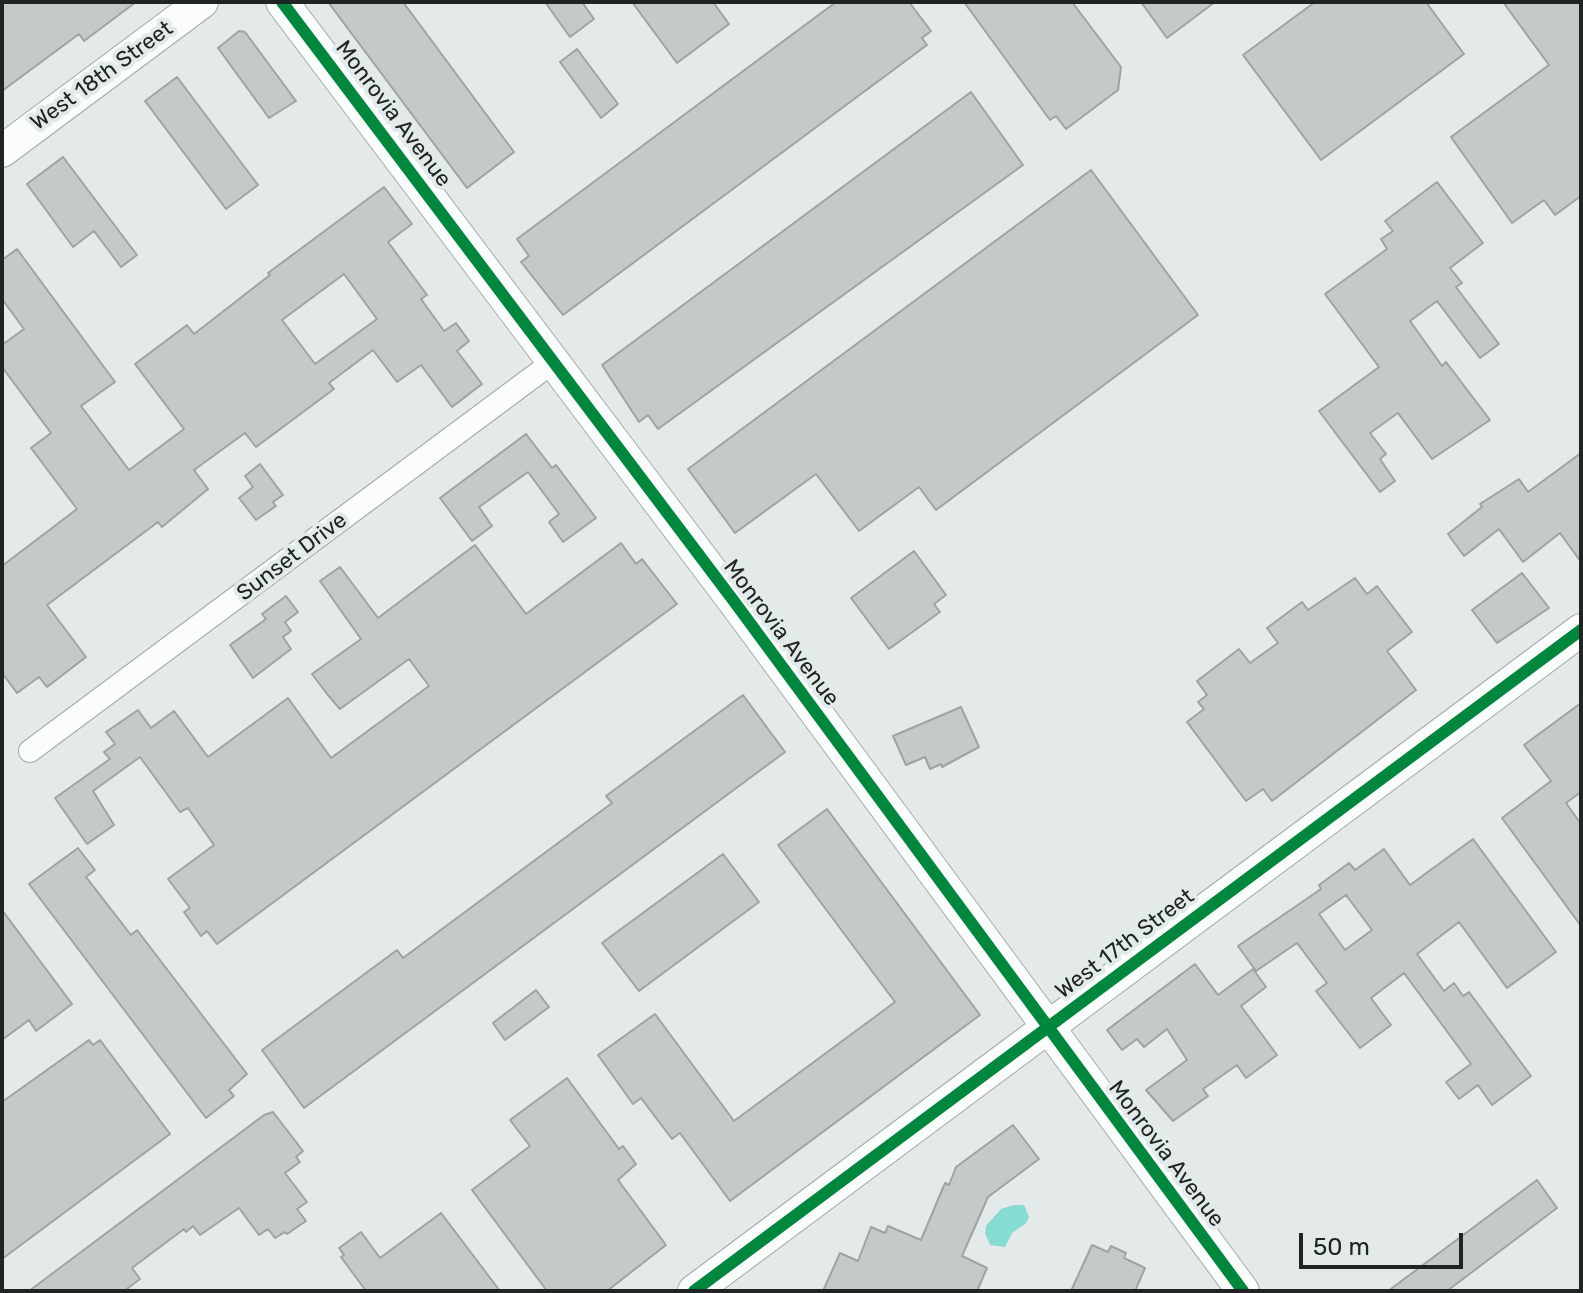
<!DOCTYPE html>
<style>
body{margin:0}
#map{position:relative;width:1583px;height:1293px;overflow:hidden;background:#e4e9e9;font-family:Rubik,sans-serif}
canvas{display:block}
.frame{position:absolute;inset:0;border:4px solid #212424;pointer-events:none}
.scale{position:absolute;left:1299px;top:1233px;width:164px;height:36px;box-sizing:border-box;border:4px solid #212424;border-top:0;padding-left:10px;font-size:24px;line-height:28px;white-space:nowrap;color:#212424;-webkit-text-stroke:6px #e2ebea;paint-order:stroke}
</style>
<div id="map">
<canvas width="1583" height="1293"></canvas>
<div class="frame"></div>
<div class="scale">50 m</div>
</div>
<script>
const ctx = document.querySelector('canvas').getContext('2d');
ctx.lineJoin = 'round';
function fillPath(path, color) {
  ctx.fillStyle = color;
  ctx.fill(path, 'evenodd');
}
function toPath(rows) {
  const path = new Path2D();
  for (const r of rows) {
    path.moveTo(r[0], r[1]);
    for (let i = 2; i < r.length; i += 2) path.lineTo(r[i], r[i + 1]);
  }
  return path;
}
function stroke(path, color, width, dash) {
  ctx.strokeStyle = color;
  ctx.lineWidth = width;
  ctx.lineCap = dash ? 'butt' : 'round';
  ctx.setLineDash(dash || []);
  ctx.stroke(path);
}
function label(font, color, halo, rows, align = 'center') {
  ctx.font = font + ' Rubik,sans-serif';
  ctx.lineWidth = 8;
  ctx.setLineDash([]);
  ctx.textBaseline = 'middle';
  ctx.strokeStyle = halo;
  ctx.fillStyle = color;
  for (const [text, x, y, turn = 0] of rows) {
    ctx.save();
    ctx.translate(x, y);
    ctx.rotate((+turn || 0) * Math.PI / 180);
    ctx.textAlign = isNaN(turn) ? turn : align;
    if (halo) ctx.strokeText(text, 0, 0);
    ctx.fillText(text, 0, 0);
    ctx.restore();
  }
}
fillPath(toPath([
 [1014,1205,1024,1205,1029,1217,1026,1223,1012,1233,1005,1247,990,1245,985,1233,986,1226,1001,1209]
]), '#86dbd3');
const building = toPath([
 [2,2,136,2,84,41,79,34,2,91,2,2],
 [328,2,403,2,514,152,467,188,328,2],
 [545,2,582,2,594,19,570,37,545,2],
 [632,2,713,2,729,24,677,63,632,2],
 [836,2,909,2,931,31,922,38,927,45,563,315,521,262,529,256,517,239,836,2],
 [964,2,1072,2,1121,67,1118,90,1066,129,1056,116,1050,120,964,2],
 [1141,2,1215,2,1167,38,1141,2],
 [1315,2,1426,2,1464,54,1321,160,1243,55,1315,2],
 [1503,2,1581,2,1581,196,1555,215,1544,200,1512,223,1451,137,1549,65,1503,2],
 [239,31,245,32,296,101,269,118,218,48,239,31],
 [577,49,618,104,601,118,560,62,577,49],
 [177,77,258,185,226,209,145,101,177,77],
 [971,92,1023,165,658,429,648,415,639,422,602,365,971,92],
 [63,157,137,255,121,267,94,231,73,247,27,184,63,157],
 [1091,170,1198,315,936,510,919,487,859,531,816,474,735,533,688,469,1091,170],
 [1437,182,1483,243,1450,268,1462,283,1456,287,1499,344,1480,358,1437,301,1410,321,1442,366,1446,362,1490,420,1432,459,1398,413,1370,433,1386,454,1380,459,1395,481,1380,492,1319,411,1379,367,1325,294,1387,249,1381,239,1393,231,1385,221,1437,182],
 [384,187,412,224,388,242,427,295,421,299,444,331,456,323,469,341,457,351,482,384,452,407,421,365,397,382,373,350,329,383,334,389,256,447,245,433,194,470,208,489,162,527,158,522,47,605,86,657,47,687,39,677,17,693,2,673,2,566,77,509,31,448,51,433,2,367,2,345,24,329,2,299,2,260,17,249,115,382,81,406,129,470,184,429,135,364,187,325,194,334,270,275,268,273,384,187],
 [344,274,377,319,315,364,282,320,344,274],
 [526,434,552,468,556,465,596,518,563,542,549,522,559,514,528,472,479,507,492,526,472,541,440,498,526,434],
 [1581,453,1581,562,1560,533,1523,562,1499,529,1464,556,1448,534,1482,507,1480,504,1519,479,1528,492,1581,453],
 [260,464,283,495,273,502,276,506,256,520,239,498,253,487,245,476,260,464],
 [621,543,636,564,642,559,677,604,217,944,207,931,201,936,184,912,190,908,168,879,214,845,188,808,180,812,140,757,93,791,114,825,87,844,55,798,110,759,104,752,115,744,106,732,138,710,151,728,174,711,208,757,288,698,331,758,429,686,409,659,340,709,327,694,312,674,361,639,320,581,340,567,378,618,475,545,526,614,621,543],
 [914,551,946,595,934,604,940,612,889,649,851,598,914,551],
 [1522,573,1549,608,1497,643,1472,610,1522,573],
 [1355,578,1367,594,1377,586,1412,632,1387,651,1416,690,1272,801,1263,789,1246,801,1187,722,1204,709,1198,702,1207,695,1197,681,1239,649,1250,663,1278,643,1267,628,1302,602,1308,610,1355,578],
 [286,596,298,612,285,622,291,631,283,637,291,649,253,678,230,645,266,619,262,614,286,596],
 [743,695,785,752,304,1108,262,1050,397,950,403,958,612,803,606,796,743,695],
 [1581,703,1581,792,1566,803,1581,824,1581,926,1502,818,1551,781,1524,745,1581,703],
 [961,707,979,747,942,767,941,764,930,769,925,757,906,765,893,736,961,707],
 [827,809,980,1015,730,1201,680,1133,672,1139,641,1098,633,1104,598,1055,655,1014,734,1121,895,1002,778,845,827,809],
 [1473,839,1556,952,1507,988,1459,922,1417,954,1444,991,1454,983,1463,996,1469,992,1531,1076,1492,1105,1478,1085,1459,1099,1446,1082,1471,1064,1404,973,1371,998,1391,1025,1360,1048,1316,991,1327,983,1297,943,1256,971,1238,946,1321,889,1319,885,1349,863,1355,870,1384,849,1410,885,1473,839],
 [1346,895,1372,930,1345,950,1319,914,1346,895],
 [78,848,95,870,86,877,131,935,137,930,247,1074,229,1090,234,1096,206,1118,29,884,78,848],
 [723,854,759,902,639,991,602,943,723,854],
 [2,910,72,1004,36,1031,29,1020,2,1040,2,910],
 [1195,964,1218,995,1253,969,1266,987,1241,1006,1277,1055,1246,1078,1237,1065,1203,1089,1208,1096,1173,1121,1146,1090,1187,1060,1167,1029,1144,1047,1137,1039,1122,1050,1107,1030,1195,964],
 [536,990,549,1007,505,1040,493,1023,536,990],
 [89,1040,93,1045,100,1040,170,1134,2,1259,2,1102,89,1040],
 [567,1078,619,1149,623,1146,636,1164,618,1180,666,1245,607,1291,547,1291,472,1190,530,1146,510,1120,567,1078],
 [273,1112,303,1151,296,1157,300,1162,285,1173,307,1202,297,1209,306,1221,287,1234,285,1232,275,1238,268,1229,259,1235,239,1208,200,1235,193,1226,186,1232,184,1229,132,1268,140,1279,124,1291,29,1291,264,1115,273,1112],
 [1013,1125,1039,1159,988,1197,962,1256,987,1268,977,1291,823,1291,840,1253,858,1261,871,1227,885,1233,888,1226,921,1240,945,1183,949,1185,956,1167,1013,1125],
 [1537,1180,1557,1208,1447,1291,1388,1291,1537,1180],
 [441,1213,500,1291,366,1291,341,1257,344,1255,339,1248,361,1232,380,1258,441,1213],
 [1092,1245,1108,1252,1111,1246,1126,1253,1124,1258,1145,1268,1135,1291,1071,1291,1092,1245]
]);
fillPath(building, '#c5c9c9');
stroke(building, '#9fa3a3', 2);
const street = toPath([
 [30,751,553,362]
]);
const secondary = toPath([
 [282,2,733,600,1243,1291],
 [2,151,202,2],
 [694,1291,1581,630]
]);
stroke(street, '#a6aaaa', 24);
stroke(secondary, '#a6aaaa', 34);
stroke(street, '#fbfcfc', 22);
stroke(secondary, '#fbfcfc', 32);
stroke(toPath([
 [282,2,733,600,1243,1291],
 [694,1291,1581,630]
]), '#00873e', 12);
label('22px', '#212424', '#e2ebea', [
 ["West 18th Street",102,76,-36],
 ["Monrovia Avenue",393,114,53],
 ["Sunset Drive",292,557,-37],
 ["Monrovia Avenue",781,633,53],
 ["West 17th Street",1125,944,-37],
 ["Monrovia Avenue",1166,1154,53]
]);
</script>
